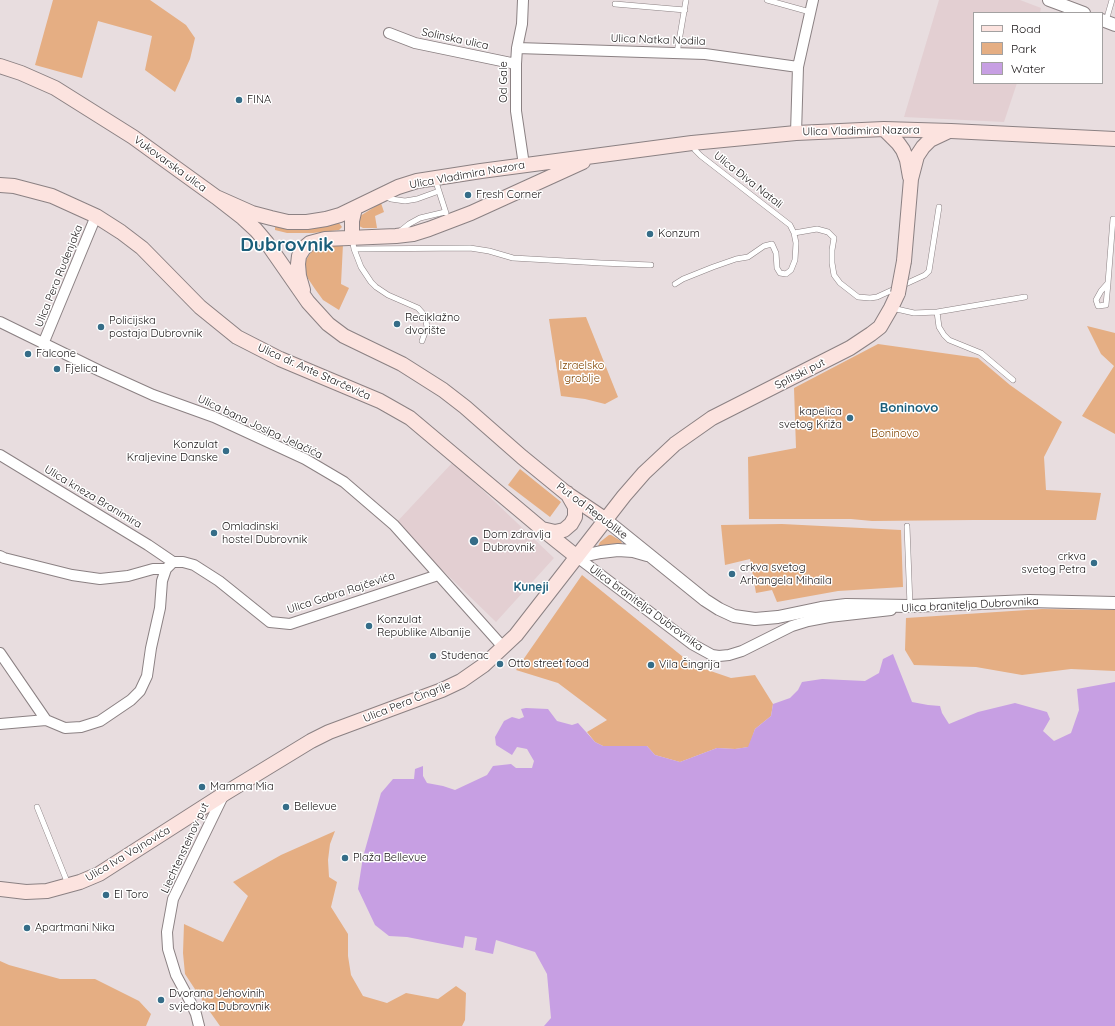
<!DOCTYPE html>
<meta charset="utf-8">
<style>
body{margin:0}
#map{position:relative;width:1115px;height:1026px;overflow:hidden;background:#e8dddf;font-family:Quicksand,sans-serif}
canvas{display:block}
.legend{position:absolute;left:973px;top:12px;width:130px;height:72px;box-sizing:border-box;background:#fff;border:1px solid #a3a1a1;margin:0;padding:5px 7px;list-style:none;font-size:12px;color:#181415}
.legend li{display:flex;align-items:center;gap:8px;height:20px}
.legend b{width:20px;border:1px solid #a3a1a1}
</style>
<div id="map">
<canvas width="1115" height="1026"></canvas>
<ul class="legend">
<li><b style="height:5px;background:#fce3df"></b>Road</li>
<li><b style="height:11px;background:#e5ae83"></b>Park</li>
<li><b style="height:11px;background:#c79fe3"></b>Water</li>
</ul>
</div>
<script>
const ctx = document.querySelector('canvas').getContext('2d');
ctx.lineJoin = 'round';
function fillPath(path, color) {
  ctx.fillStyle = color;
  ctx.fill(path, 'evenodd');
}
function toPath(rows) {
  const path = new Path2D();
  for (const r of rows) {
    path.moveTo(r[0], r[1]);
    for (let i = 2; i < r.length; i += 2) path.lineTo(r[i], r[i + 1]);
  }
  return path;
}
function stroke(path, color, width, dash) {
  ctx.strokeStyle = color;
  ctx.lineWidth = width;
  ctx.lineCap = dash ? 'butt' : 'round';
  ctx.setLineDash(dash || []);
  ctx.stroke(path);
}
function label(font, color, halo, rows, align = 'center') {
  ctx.font = font + ' Quicksand,sans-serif';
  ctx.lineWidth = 3;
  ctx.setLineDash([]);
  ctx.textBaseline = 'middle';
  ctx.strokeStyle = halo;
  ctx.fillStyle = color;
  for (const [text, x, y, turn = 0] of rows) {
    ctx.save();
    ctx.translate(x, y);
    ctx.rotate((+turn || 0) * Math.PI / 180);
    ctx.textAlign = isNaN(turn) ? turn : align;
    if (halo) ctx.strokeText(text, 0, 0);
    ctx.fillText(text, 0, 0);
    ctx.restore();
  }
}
fillPath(toPath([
 [939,0,1020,0,1041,8,1040,13,974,13,974,83,1017,83,1004,122,904,117],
 [453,462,554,558,496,622,395,524]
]), '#e3cfd2');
fillPath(toPath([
 [53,0,150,0,186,25,195,38,190,59,175,92,145,70,152,36,98,21,82,78,35,65],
 [381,203,384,212,375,216,377,228,363,228,359,226,358,218,360,216],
 [339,223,342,227,339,230,313,233,287,233,275,230,275,226,317,227],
 [343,244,341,284,349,288,339,310,323,300,315,289,307,277,305,269,306,260,313,249,328,245],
 [586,317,618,397,605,404,585,399,561,396,549,319],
 [1087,326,1115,333,1115,434,1082,416,1114,366,1101,354],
 [878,344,978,358,1010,385,1062,422,1044,457,1046,490,1101,493,1096,520,973,520,872,521,851,519,749,519,748,457,796,448,794,388],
 [520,469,561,502,550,517,508,485],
 [782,524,901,530,903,587,838,591,777,602,772,590,756,593,750,559,725,565,721,525],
 [609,535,611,535,621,541,623,546,597,548,600,542],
 [582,575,693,665,731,678,755,675,773,704,771,716,755,729,749,747,735,749,717,748,680,762,655,755,647,746,603,746,595,742,587,732,607,720,558,683,516,670],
 [1042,609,1115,610,1115,671,1071,669,1022,675,976,667,914,665,905,650,906,618],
 [335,831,330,844,328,860,329,877,337,882,331,907,348,934,348,956,351,975,363,996,387,1003,406,993,438,999,456,986,466,993,465,1020,462,1026,220,1026,208,1009,185,974,183,953,184,924,223,942,248,896,233,882,281,855],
 [0,961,9,965,60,979,95,979,139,1001,151,1014,146,1026,0,1026]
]), '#e5ae83');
fillPath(toPath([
 [893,654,912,702,928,705,940,706,942,713,949,724,978,712,1015,703,1047,712,1050,719,1043,731,1054,741,1071,733,1079,710,1077,689,1115,682,1115,1026,544,1026,551,1018,547,974,535,952,496,940,493,954,475,950,477,938,465,936,463,948,407,937,389,936,375,925,358,889,363,857,381,793,393,779,414,779,415,769,423,766,423,776,427,783,443,786,455,790,487,775,493,766,511,764,516,768,532,768,534,761,527,749,517,747,512,755,496,745,495,737,504,721,512,717,519,719,524,717,521,709,526,708,548,709,557,721,572,725,578,723,595,742,603,746,647,746,655,755,680,762,717,748,735,749,748,747,755,729,771,716,773,704,790,698,798,690,802,682,822,679,865,681,879,673,883,659]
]), '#c79fe3');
const service = toPath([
 [767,0,810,12],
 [615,4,685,10],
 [1106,21,1112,0],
 [677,53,686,0],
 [435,179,446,213],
 [384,196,391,199,405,201,417,199,439,191],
 [399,232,409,224,420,218,445,212],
 [794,233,817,229,828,232,834,238,832,250,832,263,834,275,840,283,858,297,870,298,877,297,925,275,929,271,939,207],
 [352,238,354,249,361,267,371,282,376,287,388,295,418,308,425,316,427,327,422,341],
 [354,249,470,248,489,251,513,258,601,263,651,265],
 [1108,283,1101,291,1096,300,1098,306,1106,305,1108,283,1113,219,1115,219],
 [675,284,683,279,713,267,736,259,748,257,764,246,772,244,776,253,777,268,780,273,786,274,791,270,795,260,796,243,794,233,790,225,701,156,695,150,692,144],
 [892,308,914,313,937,312,1025,297],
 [937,312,939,327,944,335,949,340,981,353,1013,380],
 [907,526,910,606],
 [37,807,68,884]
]);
const minor = toPath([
 [523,0,522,24,517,48,516,64,516,111,524,165],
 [389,33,415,43,516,64],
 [517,48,705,54,798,67],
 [796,133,798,67,813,0],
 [0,322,100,371,153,395,214,417,305,459,344,482,394,525,503,647],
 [43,344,96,216],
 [0,455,148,545,173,562],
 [0,556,4,558,72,575,100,579,128,576,153,569,166,569],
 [577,557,692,644,712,655,719,656,729,655,742,651,792,626,808,621,829,617,891,610],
 [0,653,46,720],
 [0,724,46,720,65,728,81,727,100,721,131,700,140,691,147,676,151,648,160,608,162,581,166,569,173,562,183,562,194,565,219,581,270,622,290,624,438,575],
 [199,1026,196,1014,190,1001,176,975,168,949,167,932,173,899,224,794]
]);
const tertiary = toPath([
 [1049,0,1084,13],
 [1102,20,1115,25],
 [606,520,705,600,719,609,734,616,755,619,778,617,821,608,846,605,910,606,1029,601,1115,603],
 [577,557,601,552,618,550,633,551,647,555]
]);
const secondary = toPath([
 [0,66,21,73,55,88,133,137,216,197,243,218,256,230,267,243,308,302,328,324,344,336,402,364,443,390,465,407,522,457,566,493,606,520],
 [884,129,898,143,903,150,907,160,910,177],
 [0,185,14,186,52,196,96,216,121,232,142,248,200,307,237,337,280,359,380,401,410,418,542,529,577,557],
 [216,197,252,213,271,218,288,222,307,222,326,219,340,215,398,187,417,181,481,171,692,143,796,133,884,129,951,131,1115,139],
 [352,237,352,221,355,208],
 [904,261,911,179,917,156,923,147,930,140,947,132],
 [303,290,299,276,298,264,299,256,304,248,310,243,325,239,396,236,413,234,429,229,471,213,583,162],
 [542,529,555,532,564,530,571,524,575,517,575,507,567,493],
 [0,889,26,892,47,891,80,882,99,874,224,794,311,741,329,732,442,690,461,681,484,665,516,635,624,496,644,473,675,444,712,418,850,348,871,334,880,327,891,308,898,293]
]);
stroke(service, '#8b8183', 6);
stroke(minor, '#8b8183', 12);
stroke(tertiary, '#8b8183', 14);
stroke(secondary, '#8b8183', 16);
stroke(service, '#fff', 5);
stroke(minor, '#fff', 10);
stroke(tertiary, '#fff', 12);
stroke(secondary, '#fce3df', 14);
const secondaryBridge = toPath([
 [898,293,904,261]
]);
stroke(secondaryBridge, '#8b8183', 16, []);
stroke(secondaryBridge, '#fce3df', 14);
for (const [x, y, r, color] of [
 [239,100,4,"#356d88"],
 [468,195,4,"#356d88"],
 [650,234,4,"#356d88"],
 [397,324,4,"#356d88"],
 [101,327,4,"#356d88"],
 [28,354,4,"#356d88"],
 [57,369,4,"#356d88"],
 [850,418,4,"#356d88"],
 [226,451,4,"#356d88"],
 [214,533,4,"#356d88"],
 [474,541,5,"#356d88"],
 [1094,563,4,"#356d88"],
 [732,574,4,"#356d88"],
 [369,626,4,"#356d88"],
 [433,656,4,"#356d88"],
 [500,664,4,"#356d88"],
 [651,665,4,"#356d88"],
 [202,787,4,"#356d88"],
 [286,807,4,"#356d88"],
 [345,858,4,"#356d88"],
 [106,895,4,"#356d88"],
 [27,928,4,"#356d88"],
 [161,1000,4,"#356d88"]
]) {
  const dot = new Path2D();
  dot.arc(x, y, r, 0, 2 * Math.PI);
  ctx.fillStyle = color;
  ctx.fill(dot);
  stroke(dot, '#fff', 1.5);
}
label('11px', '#181415', '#fff', [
 ["Solinska ulica",455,39,12],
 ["Ulica Natka Nodila",658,40,2],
 ["Od Gale",504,82,-90],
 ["Ulica Vladimira Nazora",861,131,-1],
 ["Vukovarska ulica",170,164,36],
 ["Ulica Vladimira Nazora",467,175,-10],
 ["Ulica Điva Natali",748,180,38],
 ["Ulica Pera Rudenjaka",59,276,-68],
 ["Ulica dr. Ante Starčevića",314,372,24],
 ["Splitski put",800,374,-27],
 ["Ulica bana Josipa Jelačića",260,427,25],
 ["Ulica kneza Branimira",93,497,31],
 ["Put od Republike",592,511,37],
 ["Ulica Gabra Rajčevića",341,593,-18],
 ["Ulica branitelja Dubrovnika",970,605,-3],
 ["Ulica branitelja Dubrovnika",646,608,36],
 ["Ulica Pera Čingrije",407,702,-22],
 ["Liechtensteinov put",185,848,-65],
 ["Ulica Iva Vojnovića",128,854,-31]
]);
label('11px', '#181415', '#fff', [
 ["FINA",247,100],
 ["Fresh Corner",476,195],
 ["Konzum",658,234],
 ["Reciklažno",405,318],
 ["dvorište",405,331],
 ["Policijska",109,321],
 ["postaja Dubrovnik",109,334],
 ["Falcone",36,354],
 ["Fjelica",65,369],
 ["kapelica",842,412,"right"],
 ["svetog Križa",842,425,"right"],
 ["Konzulat",218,445,"right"],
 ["Kraljevine Danske",218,458,"right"],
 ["Omladinski",222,527],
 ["hostel Dubrovnik",222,540],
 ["Dom zdravlja",483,535],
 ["Dubrovnik",483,548],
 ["crkva",1086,557,"right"],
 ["svetog Petra",1086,570,"right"],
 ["crkva svetog",740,568],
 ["Arhangela Mihaila",740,581],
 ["Konzulat",377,620],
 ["Republike Albanije",377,633],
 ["Studenac",441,656],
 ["Otto street food",508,664],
 ["Vila Čingrija",659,665],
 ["Mamma Mia",210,787],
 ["Bellevue",294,807],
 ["Plaža Bellevue",353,858],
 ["El Toro",114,895],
 ["Apartmani Nika",35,928],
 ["Dvorana Jehovinih",169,994],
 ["svjedoka Dubrovnik",169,1007]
], 'left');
label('11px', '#814400', '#fff', [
 ["Izraelsko",582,366],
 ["groblje",582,379],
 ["Boninovo",895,434]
]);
label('bold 12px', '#1b5f7b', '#fff', [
 ["Kuneji",531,587]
]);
label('bold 13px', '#1b5f7b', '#fff', [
 ["Boninovo",909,408]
]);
label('bold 19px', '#1b5f7b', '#fff', [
 ["Dubrovnik",287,245]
]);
</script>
